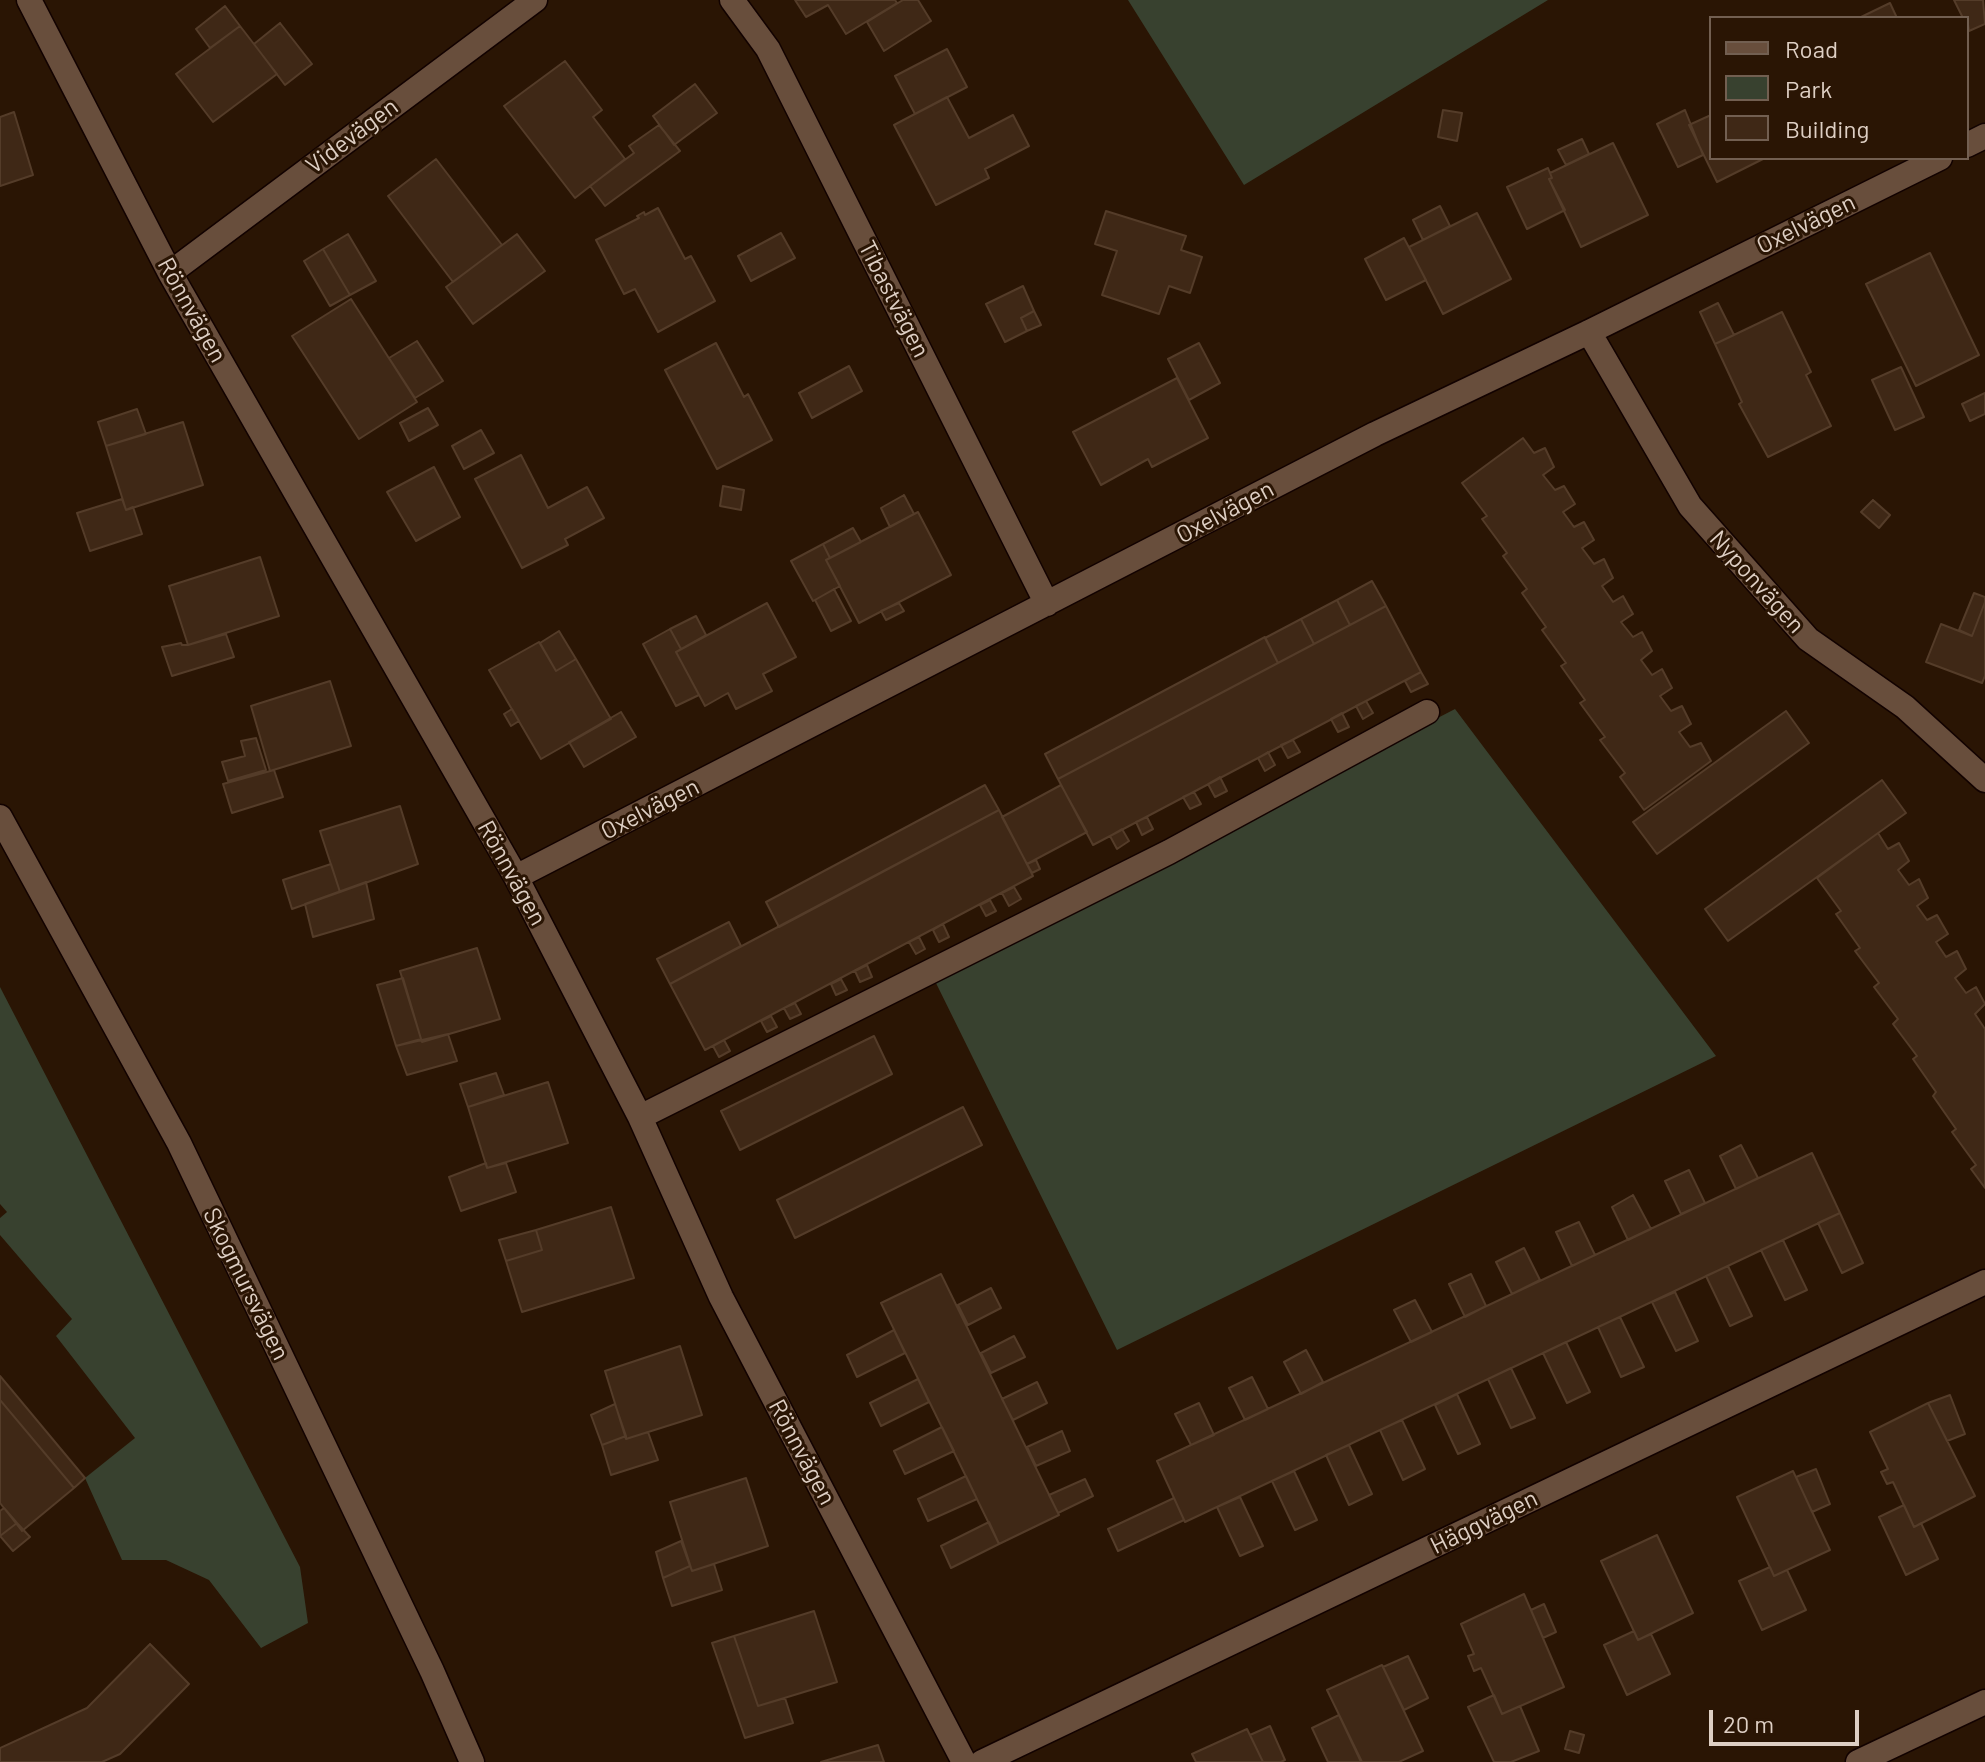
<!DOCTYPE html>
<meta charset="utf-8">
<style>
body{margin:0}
#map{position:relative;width:1985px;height:1762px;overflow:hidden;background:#2a1504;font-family:Barlow,sans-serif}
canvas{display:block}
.legend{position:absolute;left:1709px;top:16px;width:260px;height:144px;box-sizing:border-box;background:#2a1504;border:2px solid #725f51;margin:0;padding:10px 14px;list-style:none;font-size:24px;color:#decfc4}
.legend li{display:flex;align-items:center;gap:16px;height:40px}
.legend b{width:40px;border:2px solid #725f51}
.scale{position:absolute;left:1709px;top:1710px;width:150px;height:36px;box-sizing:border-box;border:4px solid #decfc4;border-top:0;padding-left:10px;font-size:24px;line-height:28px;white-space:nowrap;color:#decfc4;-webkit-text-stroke:6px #2a1504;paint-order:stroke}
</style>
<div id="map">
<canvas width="1985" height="1762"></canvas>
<ul class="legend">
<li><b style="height:10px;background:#684e3c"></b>Road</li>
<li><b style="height:22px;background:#38412f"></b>Park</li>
<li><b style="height:22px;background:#3f2816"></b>Building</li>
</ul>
<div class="scale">20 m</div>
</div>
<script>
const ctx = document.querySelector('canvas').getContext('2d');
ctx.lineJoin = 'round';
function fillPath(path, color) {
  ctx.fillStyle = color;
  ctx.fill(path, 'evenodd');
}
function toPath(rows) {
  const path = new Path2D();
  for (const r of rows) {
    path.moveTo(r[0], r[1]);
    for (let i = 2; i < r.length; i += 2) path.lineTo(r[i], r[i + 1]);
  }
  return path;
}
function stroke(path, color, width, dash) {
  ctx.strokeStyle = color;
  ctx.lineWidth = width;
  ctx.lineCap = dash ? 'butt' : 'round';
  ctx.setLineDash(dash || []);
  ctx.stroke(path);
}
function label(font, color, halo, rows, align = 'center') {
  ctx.font = font + ' Barlow,sans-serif';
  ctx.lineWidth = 6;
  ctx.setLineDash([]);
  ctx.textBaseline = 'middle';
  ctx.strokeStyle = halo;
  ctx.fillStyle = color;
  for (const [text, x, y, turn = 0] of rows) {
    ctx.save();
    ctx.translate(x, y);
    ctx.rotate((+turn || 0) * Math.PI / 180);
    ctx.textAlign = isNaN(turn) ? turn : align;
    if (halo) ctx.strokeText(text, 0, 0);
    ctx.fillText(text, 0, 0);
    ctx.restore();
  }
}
fillPath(toPath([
 [1128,0,1548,0,1244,185],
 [1455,709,1716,1056,1117,1350,934,979],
 [0,987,300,1567,308,1623,261,1648,209,1580,166,1560,122,1560,85,1478,135,1438,56,1336,72,1319,0,1235,0,1218,7,1212,0,1204]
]), '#38412f');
const building = toPath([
 [795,0,895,0,897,3,846,34,828,5,806,17,795,0],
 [903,0,918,0,931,21,884,51,867,22,903,0],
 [1954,0,1983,0,1985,24,1969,31,1967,18,1963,18,1954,0],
 [1890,3,1897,18,1859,18,1890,3],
 [225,6,240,26,210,48,196,29,225,6],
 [280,23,312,64,285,85,254,44,280,23],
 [240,26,277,74,213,122,176,74,240,26],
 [947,49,967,87,915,114,895,76,947,49],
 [565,61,602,110,593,117,625,159,575,198,504,106,565,61],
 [695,84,717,113,674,145,653,116,695,84],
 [947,97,969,138,1013,115,1029,146,985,169,989,178,936,205,894,125,947,97],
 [1443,110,1462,113,1457,141,1438,137,1443,110],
 [1685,110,1703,155,1678,167,1657,124,1685,110],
 [14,112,33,175,0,186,0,117,14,112],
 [1711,115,1711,158,1765,158,1717,182,1689,125,1711,115],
 [659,125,680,151,605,206,590,186,634,153,629,146,659,125],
 [1582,139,1589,154,1566,165,1558,150,1582,139],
 [1613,143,1648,215,1581,247,1549,179,1552,178,1550,173,1613,143],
 [436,159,502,245,453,282,388,196,436,159],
 [1548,168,1552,178,1549,179,1565,210,1527,229,1507,187,1548,168],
 [1440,206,1450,226,1423,240,1413,220,1440,206],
 [658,208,685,259,691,256,715,301,658,332,635,289,624,294,596,240,639,218,637,216,644,212,645,215,658,208],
 [1106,211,1186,236,1181,250,1202,257,1190,293,1169,286,1159,314,1102,295,1117,251,1095,244,1106,211],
 [1477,213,1511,279,1443,314,1409,247,1477,213],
 [781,233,795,258,751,281,738,256,781,233],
 [348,234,376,281,350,295,323,249,348,234],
 [517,234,545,271,473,324,446,287,517,234],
 [1404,238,1426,280,1386,300,1365,259,1404,238],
 [323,249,350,295,330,306,304,261,323,249],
 [1930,253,1979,355,1916,386,1866,284,1930,253],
 [1023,286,1034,311,1021,318,1027,331,1005,342,986,304,1023,286],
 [351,299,417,402,359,439,292,336,351,299],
 [1718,303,1734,335,1715,344,1700,312,1718,303],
 [1034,311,1041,325,1027,331,1021,318,1034,311],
 [1782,312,1811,372,1806,375,1831,426,1768,457,1739,404,1742,402,1715,344,1782,312],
 [417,341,443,381,415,398,389,358,417,341],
 [716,343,744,397,748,394,772,440,717,469,665,370,716,343],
 [1199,343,1220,383,1189,400,1168,359,1199,343],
 [849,366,862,391,812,418,799,393,849,366],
 [1901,367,1924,417,1895,430,1872,380,1901,367],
 [1177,378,1208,438,1152,467,1148,459,1101,485,1073,432,1177,378],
 [1985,393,1985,414,1970,421,1962,404,1985,393],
 [428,408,438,425,409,441,400,423,428,408],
 [137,409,146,434,106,446,98,422,137,409],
 [183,422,203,485,126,510,106,446,183,422],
 [481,430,494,453,464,469,452,446,481,430],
 [1523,438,1534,453,1545,448,1554,467,1543,475,1555,490,1564,486,1575,504,1563,512,1574,527,1584,522,1594,540,1582,548,1594,564,1604,559,1613,578,1602,586,1613,602,1623,596,1633,614,1621,622,1633,637,1642,632,1652,651,1641,660,1652,675,1662,669,1672,688,1660,696,1671,711,1682,706,1691,724,1679,732,1690,747,1701,743,1711,761,1644,810,1620,777,1625,773,1600,740,1605,737,1580,703,1585,700,1561,666,1566,663,1542,630,1546,627,1522,593,1527,589,1503,556,1507,553,1482,519,1487,516,1462,483,1523,438],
 [521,455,548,508,587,487,604,518,565,539,568,545,522,568,475,479,521,455],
 [434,467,460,517,416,541,387,492,434,467],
 [723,486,744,490,741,510,720,506,723,486],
 [904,495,914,514,890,527,881,508,904,495],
 [122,499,126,510,133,507,142,534,90,551,77,513,122,499],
 [1873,500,1890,515,1879,528,1861,512,1873,500],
 [918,512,951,575,859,623,826,560,918,512],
 [853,528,861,542,830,558,823,544,853,528],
 [823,544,830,558,826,560,840,586,813,601,791,561,823,544],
 [260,557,279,616,188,645,169,586,260,557],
 [1372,581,1386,606,1350,625,1337,600,1372,581],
 [834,589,851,621,831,631,815,600,834,589],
 [1974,593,1985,597,1985,602,1972,636,1959,630,1974,593],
 [1337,600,1350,625,1314,644,1301,619,1337,600],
 [1985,602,1985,676,1982,683,1926,662,1941,624,1972,636,1985,602],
 [767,603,796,657,763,674,772,691,736,709,728,693,705,706,676,652,767,603],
 [899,603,904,611,886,620,881,611,899,603],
 [1386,606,1421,672,1093,845,1058,779,1386,606],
 [696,616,706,635,681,649,670,629,696,616],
 [1301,619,1314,644,1278,663,1265,638,1301,619],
 [670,629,681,649,676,652,699,695,676,706,643,644,670,629],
 [559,631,576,659,556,671,540,643,559,631],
 [226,634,234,657,172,676,162,647,181,643,182,645,188,645,226,634],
 [1265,637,1278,663,1058,779,1045,754,1265,637],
 [539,642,556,671,576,659,611,719,541,759,489,670,539,642],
 [1421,672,1428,684,1411,692,1405,681,1421,672],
 [330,681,351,746,270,771,251,706,330,681],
 [1366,701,1373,713,1363,719,1356,706,1366,701],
 [512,709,519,721,511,726,504,714,512,709],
 [1786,711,1809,743,1657,854,1633,822,1786,711],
 [621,712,636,737,584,767,569,742,621,712],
 [1342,713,1349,727,1338,732,1331,719,1342,713],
 [256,738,266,770,228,781,222,762,245,756,241,741,256,738],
 [1293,740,1300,752,1288,758,1281,745,1293,740],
 [1268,752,1275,765,1265,771,1258,758,1268,752],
 [274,770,283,797,232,813,223,784,274,770],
 [1220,777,1227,791,1215,797,1208,784,1220,777],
 [1882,780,1906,813,1728,941,1705,909,1882,780],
 [985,785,999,810,779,927,766,902,985,785],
 [1061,785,1087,832,1027,864,1002,817,1061,785],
 [1194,792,1201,804,1190,809,1183,797,1194,792],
 [400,806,418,864,340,892,320,831,400,806],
 [999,810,1033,876,705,1050,670,984,999,810],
 [1147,817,1153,829,1142,835,1136,822,1147,817],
 [1122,829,1129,841,1117,849,1110,836,1122,829],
 [1878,833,1888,849,1899,843,1909,861,1898,870,1909,885,1919,879,1928,898,1917,906,1927,920,1937,915,1948,934,1936,942,1946,957,1957,951,1966,969,1955,978,1966,993,1976,987,1985,1004,1975,1014,1985,1029,1985,1188,1971,1169,1976,1165,1952,1132,1956,1129,1933,1096,1936,1092,1913,1059,1917,1056,1893,1024,1898,1019,1874,987,1879,983,1855,951,1860,948,1836,914,1841,911,1817,878,1878,833],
 [1036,860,1040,869,1032,873,1027,864,1036,860],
 [331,864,340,892,292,909,283,880,331,864],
 [366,882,374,919,313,937,305,904,366,882],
 [1014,887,1021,899,1009,906,1002,893,1014,887],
 [990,900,996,911,986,916,980,905,990,900],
 [729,922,741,946,670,984,657,959,729,922],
 [943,924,949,937,939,942,933,930,943,924],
 [919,937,925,949,916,954,909,942,919,937],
 [477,948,500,1019,422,1042,400,971,477,948],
 [867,965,872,977,860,982,855,971,867,965],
 [403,978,421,1039,396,1046,377,985,403,978],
 [841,979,847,990,836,995,831,984,841,979],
 [795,1003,801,1014,790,1019,784,1008,795,1003],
 [771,1016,777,1027,767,1032,761,1021,771,1016],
 [448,1034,457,1061,407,1075,396,1046,448,1034],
 [874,1036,892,1074,740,1150,721,1111,874,1036],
 [724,1040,730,1051,719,1057,713,1046,724,1040],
 [496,1073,504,1095,468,1107,460,1084,496,1073],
 [548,1082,568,1143,487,1168,468,1107,548,1082],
 [963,1107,982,1145,795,1238,777,1200,963,1107],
 [1741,1145,1758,1178,1736,1189,1720,1156,1741,1145],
 [1812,1153,1840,1213,1185,1522,1157,1461,1812,1153],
 [486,1163,487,1168,506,1163,516,1192,461,1211,449,1177,486,1163],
 [1689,1170,1705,1203,1681,1214,1665,1181,1689,1170],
 [1633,1195,1651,1229,1628,1240,1612,1207,1633,1195],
 [611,1207,634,1278,522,1312,506,1261,542,1250,536,1230,611,1207],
 [1840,1213,1863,1263,1842,1273,1818,1223,1840,1213],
 [1579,1222,1595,1255,1572,1266,1556,1232,1579,1222],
 [536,1230,542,1250,506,1261,499,1240,536,1230],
 [1783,1240,1807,1290,1785,1300,1761,1250,1783,1240],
 [1524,1248,1540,1280,1512,1294,1496,1262,1524,1248],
 [1728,1266,1752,1316,1730,1326,1706,1276,1728,1266],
 [941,1274,1059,1515,999,1544,881,1303,941,1274],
 [1471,1274,1486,1306,1465,1317,1449,1284,1471,1274],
 [991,1288,1001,1308,968,1325,958,1305,991,1288],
 [1675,1292,1698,1341,1676,1351,1652,1302,1675,1292],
 [1415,1300,1432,1332,1411,1342,1394,1310,1415,1300],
 [1620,1317,1644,1367,1621,1377,1598,1327,1620,1317],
 [894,1330,905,1353,857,1377,847,1355,894,1330],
 [1014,1336,1025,1357,991,1373,981,1353,1014,1336],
 [1566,1342,1590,1392,1567,1403,1543,1353,1566,1342],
 [680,1346,702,1415,626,1439,605,1371,680,1346],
 [1306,1350,1323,1382,1301,1394,1284,1362,1306,1350],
 [1511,1368,1535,1418,1511,1428,1488,1379,1511,1368],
 [0,1376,85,1478,74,1488,0,1400,0,1376],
 [1252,1377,1268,1409,1245,1420,1229,1388,1252,1377],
 [918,1379,929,1402,881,1426,870,1403,918,1379],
 [1037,1382,1047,1403,1013,1420,1002,1399,1037,1382],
 [1457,1394,1480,1444,1458,1454,1435,1405,1457,1394],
 [1950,1395,1965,1434,1947,1441,1928,1403,1950,1395],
 [0,1400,74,1488,22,1531,0,1503,0,1400],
 [1199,1403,1214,1435,1191,1445,1175,1414,1199,1403],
 [1928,1403,1975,1496,1914,1527,1893,1482,1887,1484,1881,1472,1888,1469,1870,1432,1928,1403],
 [615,1404,626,1436,602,1445,591,1415,615,1404],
 [1402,1420,1425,1469,1403,1480,1380,1430,1402,1420],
 [942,1427,954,1451,905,1474,894,1451,942,1427],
 [1062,1431,1070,1451,1036,1466,1027,1447,1062,1431],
 [648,1432,658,1460,611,1475,602,1445,626,1436,626,1439,648,1432],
 [1349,1445,1372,1494,1349,1505,1326,1455,1349,1445],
 [1816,1469,1830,1504,1812,1512,1796,1477,1816,1469],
 [1294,1471,1317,1520,1295,1530,1272,1481,1294,1471],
 [1793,1471,1830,1550,1774,1576,1737,1497,1793,1471],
 [966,1476,977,1499,928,1521,918,1499,966,1476],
 [746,1478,768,1546,692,1571,670,1502,746,1478],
 [1085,1479,1093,1496,1058,1513,1049,1495,1085,1479],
 [1240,1497,1263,1546,1240,1556,1217,1507,1240,1497],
 [1174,1498,1184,1520,1118,1551,1108,1529,1174,1498],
 [1904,1505,1914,1527,1921,1523,1938,1559,1906,1575,1879,1517,1904,1505],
 [4,1508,17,1523,0,1536,0,1511,4,1508],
 [989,1522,999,1544,951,1568,941,1546,989,1522],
 [17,1523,30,1537,13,1551,0,1536,17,1523],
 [1657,1535,1693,1613,1638,1640,1601,1561,1657,1535],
 [681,1541,690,1566,663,1578,656,1552,681,1541],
 [714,1564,722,1590,672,1606,663,1578,690,1566,692,1571,714,1564],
 [1770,1567,1774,1576,1787,1570,1806,1610,1762,1630,1739,1581,1770,1567],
 [1524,1594,1564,1687,1502,1714,1481,1668,1474,1671,1468,1656,1474,1654,1461,1624,1524,1594],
 [1544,1604,1556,1632,1543,1638,1531,1610,1544,1604],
 [814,1611,837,1682,758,1706,734,1636,814,1611],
 [1634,1631,1638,1640,1651,1634,1670,1674,1627,1695,1604,1645,1634,1631],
 [734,1636,758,1706,785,1698,793,1723,745,1738,712,1643,734,1636],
 [150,1644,189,1684,120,1754,102,1762,0,1762,0,1748,87,1708,150,1644],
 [1408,1656,1428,1698,1404,1710,1383,1667,1408,1656],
 [1382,1665,1423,1751,1399,1762,1362,1762,1327,1690,1382,1665],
 [1494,1695,1502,1714,1520,1706,1539,1751,1511,1762,1494,1762,1468,1707,1494,1695],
 [1339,1715,1361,1762,1328,1762,1312,1728,1339,1715],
 [1270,1726,1285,1760,1281,1762,1263,1762,1250,1735,1270,1726],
 [1247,1729,1263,1762,1196,1762,1192,1754,1247,1729],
 [1570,1731,1584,1735,1579,1753,1565,1749,1570,1731],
 [878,1745,884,1762,821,1762,878,1745]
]);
fillPath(building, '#3f2816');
stroke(building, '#543c29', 2);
const minor = toPath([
 [29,0,170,273,516,877,640,1117,721,1297,964,1762],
 [732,0,768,49,1047,604],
 [1967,145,1985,136],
 [170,273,535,0],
 [1589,332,1690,506,1808,639,1905,707,1985,780],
 [0,817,179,1143,432,1671,472,1762],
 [516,877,1375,434,1589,332,1940,158],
 [640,1117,1169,852,1427,712],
 [982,1762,1985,1282],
 [1858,1762,1985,1702]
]);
stroke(minor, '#120200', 27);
stroke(minor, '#684e3c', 24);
label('24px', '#decfc4', '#2a1504', [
 ["Videvägen",352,136,-37],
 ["Oxelvägen",1806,224,-26],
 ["Tibastvägen",894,299,63],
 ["Rönnvägen",192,310,61],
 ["Oxelvägen",1225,512,-28],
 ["Nyponvägen",1757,582,48],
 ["Oxelvägen",650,809,-27],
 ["Rönnvägen",512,873,61],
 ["Skogmursvägen",246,1284,64],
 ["Rönnvägen",802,1452,62],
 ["Häggvägen",1484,1522,-26]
]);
</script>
